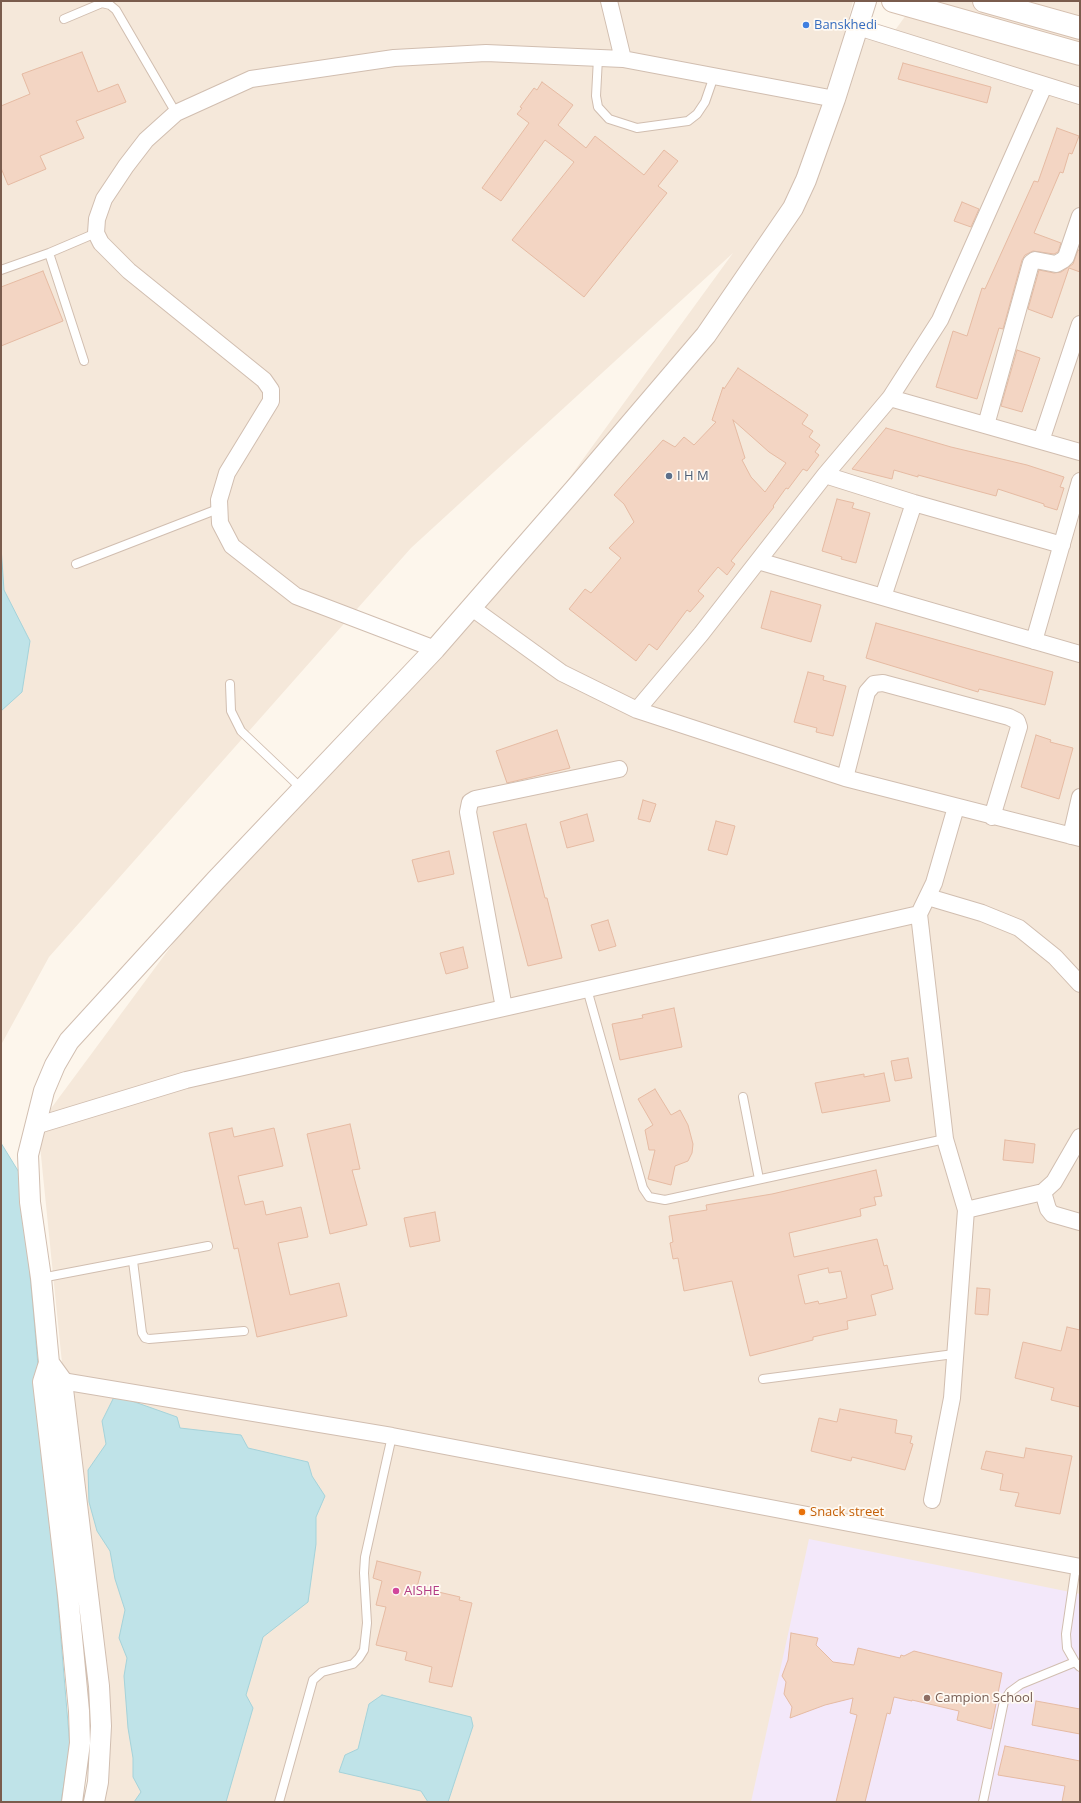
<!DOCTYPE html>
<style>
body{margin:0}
#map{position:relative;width:1081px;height:1803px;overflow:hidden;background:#fdf6ec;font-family:"Open Sans",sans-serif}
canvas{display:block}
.frame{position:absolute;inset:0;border:2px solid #7a5c4d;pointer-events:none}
</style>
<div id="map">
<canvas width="1081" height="1803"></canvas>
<div class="frame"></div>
</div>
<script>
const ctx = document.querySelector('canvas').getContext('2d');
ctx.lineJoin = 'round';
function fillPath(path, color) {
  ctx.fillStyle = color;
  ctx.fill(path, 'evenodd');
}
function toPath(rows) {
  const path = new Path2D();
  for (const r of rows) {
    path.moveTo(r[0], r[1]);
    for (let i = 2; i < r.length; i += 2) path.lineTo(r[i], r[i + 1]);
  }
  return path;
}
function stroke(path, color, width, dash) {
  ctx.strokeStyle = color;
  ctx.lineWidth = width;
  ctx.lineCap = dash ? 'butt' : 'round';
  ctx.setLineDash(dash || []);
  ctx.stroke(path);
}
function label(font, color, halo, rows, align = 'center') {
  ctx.font = font + ' "Open Sans",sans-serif';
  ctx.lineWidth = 3.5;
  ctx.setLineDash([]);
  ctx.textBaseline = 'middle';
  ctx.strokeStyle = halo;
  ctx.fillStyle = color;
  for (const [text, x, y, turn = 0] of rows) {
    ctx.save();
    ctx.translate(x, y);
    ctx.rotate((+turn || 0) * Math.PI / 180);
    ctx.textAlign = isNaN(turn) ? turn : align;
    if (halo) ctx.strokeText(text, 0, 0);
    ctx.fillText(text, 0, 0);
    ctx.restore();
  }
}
fillPath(toPath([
 [1,1,853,1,845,34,885,44,909,11,913,1,1080,1,1080,1802,88,1802,93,1781,63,1373,38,1126,223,876,490,587,733,253,411,548,49,957,1,1045]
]), '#f5e8da');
fillPath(toPath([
 [809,1539,1080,1594,1080,1802,751,1802]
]), '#f3e8fa');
const water = toPath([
 [1,547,4,590,30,641,22,692,1,711,1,547],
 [1,1143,20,1174,33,1306,70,1747,61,1802,1,1802,1,1143],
 [115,1395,177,1417,180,1428,241,1435,248,1448,308,1462,312,1476,325,1496,316,1517,316,1544,308,1602,263,1637,246,1695,253,1708,226,1802,134,1802,141,1792,133,1777,133,1758,128,1728,124,1676,127,1658,119,1638,125,1610,115,1579,110,1551,97,1531,89,1502,88,1470,106,1444,102,1421,115,1395],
 [382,1695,471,1717,473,1726,448,1802,428,1802,421,1791,339,1772,345,1755,358,1749,369,1704,382,1695]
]);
fillPath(water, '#bfe3e8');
stroke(water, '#a5d3da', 1);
const building = toPath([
 [82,52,98,92,118,84,126,102,76,121,84,138,40,156,46,169,8,185,1,168,1,106,30,94,22,74,82,52],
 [903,63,991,87,987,103,898,79,903,63],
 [542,82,573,105,558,125,586,148,595,136,644,175,664,150,678,161,658,186,667,193,584,297,512,240,574,162,545,140,501,201,482,188,529,123,517,114,522,108,520,107,534,88,537,90,542,82],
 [1057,128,1079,136,1072,154,1069,153,1063,173,1060,172,1034,233,1061,243,1058,252,1054,254,1033,251,1025,255,1022,260,1003,329,999,328,977,399,936,387,953,331,967,336,982,288,985,289,1034,181,1038,182,1057,128],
 [962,202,979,209,971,227,954,221,962,202],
 [1078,250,1080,251,1080,272,1069,268,1052,318,1028,309,1039,270,1054,273,1061,272,1073,264,1078,250],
 [43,271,63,321,1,346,1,287,43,271],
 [1017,350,1040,358,1022,412,1001,406,1017,350],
 [738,368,808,415,802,424,813,431,809,437,820,445,815,452,819,455,807,471,803,469,788,489,786,488,773,506,774,507,731,561,735,564,727,575,718,567,698,591,704,596,690,612,687,610,657,650,649,644,636,661,569,609,585,589,591,593,621,558,609,548,634,522,624,504,614,495,663,440,675,447,684,437,694,445,716,422,712,420,723,387,724,389,738,368],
 [733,420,769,452,786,463,765,492,751,477,742,460,745,458,733,420],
 [886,428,951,447,1027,465,1064,477,1060,487,1064,488,1057,510,1044,506,1044,504,998,489,996,496,918,475,918,477,894,470,892,479,852,469,886,428],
 [837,499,854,503,852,508,870,513,856,563,841,559,842,557,822,551,837,499],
 [771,591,821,605,811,642,761,628,771,591],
 [876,623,1053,672,1045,705,979,689,978,692,866,658,876,623],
 [808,672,824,676,823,680,846,686,833,736,816,732,817,728,794,722,808,672],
 [557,730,570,768,507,783,496,751,557,730],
 [1036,735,1051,740,1050,742,1073,748,1059,799,1021,787,1036,735],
 [643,800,656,804,650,822,638,819,643,800],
 [587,814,594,841,567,848,560,822,587,814],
 [716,821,735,826,727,855,708,850,716,821],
 [526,824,545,898,547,898,562,958,528,966,493,832,526,824],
 [449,851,454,874,418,882,412,860,449,851],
 [608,920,616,946,599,951,591,925,608,920],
 [463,947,468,968,446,974,440,953,463,947],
 [674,1008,682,1047,620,1060,612,1024,643,1018,642,1015,674,1008],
 [908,1058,912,1078,895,1081,891,1061,908,1058],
 [884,1073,890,1101,822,1113,815,1083,864,1074,864,1077,884,1073],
 [655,1089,671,1115,680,1110,688,1125,693,1144,692,1153,688,1161,675,1166,671,1185,648,1179,655,1150,649,1150,645,1130,653,1125,638,1099,655,1089],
 [350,1124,360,1169,352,1170,367,1225,330,1234,307,1134,350,1124],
 [232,1128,234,1137,274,1128,283,1166,238,1176,245,1205,263,1201,266,1215,301,1207,308,1237,278,1243,290,1295,339,1283,347,1316,257,1337,238,1248,234,1249,209,1133,232,1128],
 [1005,1140,1035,1144,1033,1163,1003,1160,1005,1140],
 [876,1170,882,1196,874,1197,876,1205,860,1209,861,1216,789,1233,794,1257,877,1239,884,1266,887,1265,893,1289,871,1295,876,1315,847,1321,848,1329,813,1337,813,1340,750,1356,732,1281,684,1291,678,1258,673,1259,670,1243,673,1242,669,1216,707,1210,706,1205,772,1194,876,1170],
 [828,1268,829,1273,841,1271,847,1298,819,1304,818,1301,805,1304,798,1275,828,1268],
 [435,1212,440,1241,410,1247,404,1218,435,1212],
 [977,1288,990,1289,988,1315,975,1314,977,1288],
 [1067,1327,1080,1330,1080,1407,1051,1400,1054,1388,1015,1378,1023,1342,1061,1351,1067,1327],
 [840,1409,897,1420,895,1433,912,1436,910,1443,913,1444,905,1470,852,1457,851,1461,811,1451,819,1418,837,1422,840,1409],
 [1026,1448,1072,1456,1060,1514,1015,1506,1019,1493,1000,1490,1003,1474,981,1469,986,1451,1024,1458,1026,1448],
 [377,1561,421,1572,417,1587,460,1597,459,1600,472,1603,452,1687,429,1682,432,1667,405,1660,407,1652,376,1645,386,1607,376,1605,382,1581,373,1578,377,1561],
 [791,1633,818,1638,816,1645,833,1662,854,1665,858,1648,900,1658,901,1655,904,1656,914,1651,1002,1673,991,1729,957,1720,959,1711,912,1700,912,1701,894,1697,890,1714,887,1713,865,1802,836,1802,857,1715,850,1713,853,1698,825,1705,790,1718,792,1707,784,1694,786,1682,782,1676,788,1660,791,1633],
 [1036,1701,1080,1709,1080,1734,1032,1725,1036,1701],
 [1005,1746,1080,1761,1080,1802,1062,1802,1065,1786,998,1775,1005,1746]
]);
fillPath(building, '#f3d5c3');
stroke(building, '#e6bba3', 1);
const service = toPath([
 [64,19,102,3,110,5,116,10,176,113],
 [598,58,596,96,598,107,609,119,637,128,688,121,697,114,705,102,714,76],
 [49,253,84,361],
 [1,270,49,253,96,233],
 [76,564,218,509],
 [230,684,231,711,241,731,302,789],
 [587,989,643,1188,649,1197,665,1200,945,1139],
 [743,1097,759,1179],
 [133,1261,142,1333,145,1338,149,1339,244,1331],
 [41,1278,208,1246],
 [763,1379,954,1354],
 [1076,1566,1066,1634,1067,1648,1075,1662,1080,1667],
 [279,1802,313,1680,322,1672,353,1664,359,1658,364,1650,367,1623,364,1573,365,1557,392,1436],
 [983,1802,1004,1701,1010,1692,1021,1684,1075,1662]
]);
const minor = toPath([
 [609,1,623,59],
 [858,27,1080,96],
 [890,398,1080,452],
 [986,425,1031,263,1035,260,1056,264,1063,260,1066,257,1080,216],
 [1041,441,1080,324],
 [825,475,914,503,1062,545],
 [758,561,1080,654],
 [883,597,914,503],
 [472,608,562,673,637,710,845,778,1080,838],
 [1034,641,1080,481],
 [435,649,296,596,232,546,220,523,219,500,227,473,271,401,271,390,264,380,129,271,101,243,96,233,97,219,104,199,126,166,146,140,176,113,251,79,394,58,486,53,623,59,835,99],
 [637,710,701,634,825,475,890,398,940,320,1044,86],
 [845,778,867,692,874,684,883,683,1009,717,1017,721,1019,727,992,817],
 [1071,836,1080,797],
 [928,897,982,913,1019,928,1055,957,1080,984],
 [919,914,945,1139,966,1210,952,1398,932,1500],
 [504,1008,468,812,470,802,475,799,619,769],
 [35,1126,186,1080,919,914,934,883,956,807],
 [1043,1192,1048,1209,1052,1214,1080,1222],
 [966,1210,1043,1192,1054,1182,1080,1137],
 [50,1382,62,1381,392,1436,1080,1567]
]);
const tertiary = toPath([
 [49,1363,62,1381,99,1686,101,1726,98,1782,94,1802],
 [72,1802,80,1743,79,1711,68,1595,43,1382,49,1363,41,1278,30,1202,28,1155,44,1091,55,1065,69,1041,216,880,435,649,578,485,706,335,793,208,806,180,835,99,866,1]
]);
const secondary = toPath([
 [893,1,1080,54],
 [984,1,1080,28]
]);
stroke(service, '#d1beb0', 10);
stroke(minor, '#d1beb0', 18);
stroke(tertiary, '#d1beb0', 22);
stroke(secondary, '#d6c0b0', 24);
stroke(service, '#fff', 8);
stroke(minor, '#fff', 16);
stroke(tertiary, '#fff', 20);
stroke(secondary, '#fff', 22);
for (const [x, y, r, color] of [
 [806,25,4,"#3f7fe0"],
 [669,476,4,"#5c6f8a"],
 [802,1512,4,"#e8710a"],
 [396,1591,4,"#d1479c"],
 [927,1698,4,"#8d6e63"]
]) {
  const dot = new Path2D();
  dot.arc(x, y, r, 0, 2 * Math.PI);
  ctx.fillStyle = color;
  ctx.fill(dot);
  stroke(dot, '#fffaf3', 1.5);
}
label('13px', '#366cbe', '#fffaf3', [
 ["Banskhedi",814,25]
], 'left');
label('13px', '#4e5e75', '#fffaf3', [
 ["I H M",677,476]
], 'left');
label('13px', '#c56008', '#fffaf3', [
 ["Snack street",810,1512]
], 'left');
label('13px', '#b23c85', '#fffaf3', [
 ["AISHE",404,1591]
], 'left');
label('13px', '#785e54', '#fffaf3', [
 ["Campion School",935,1698]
], 'left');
</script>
